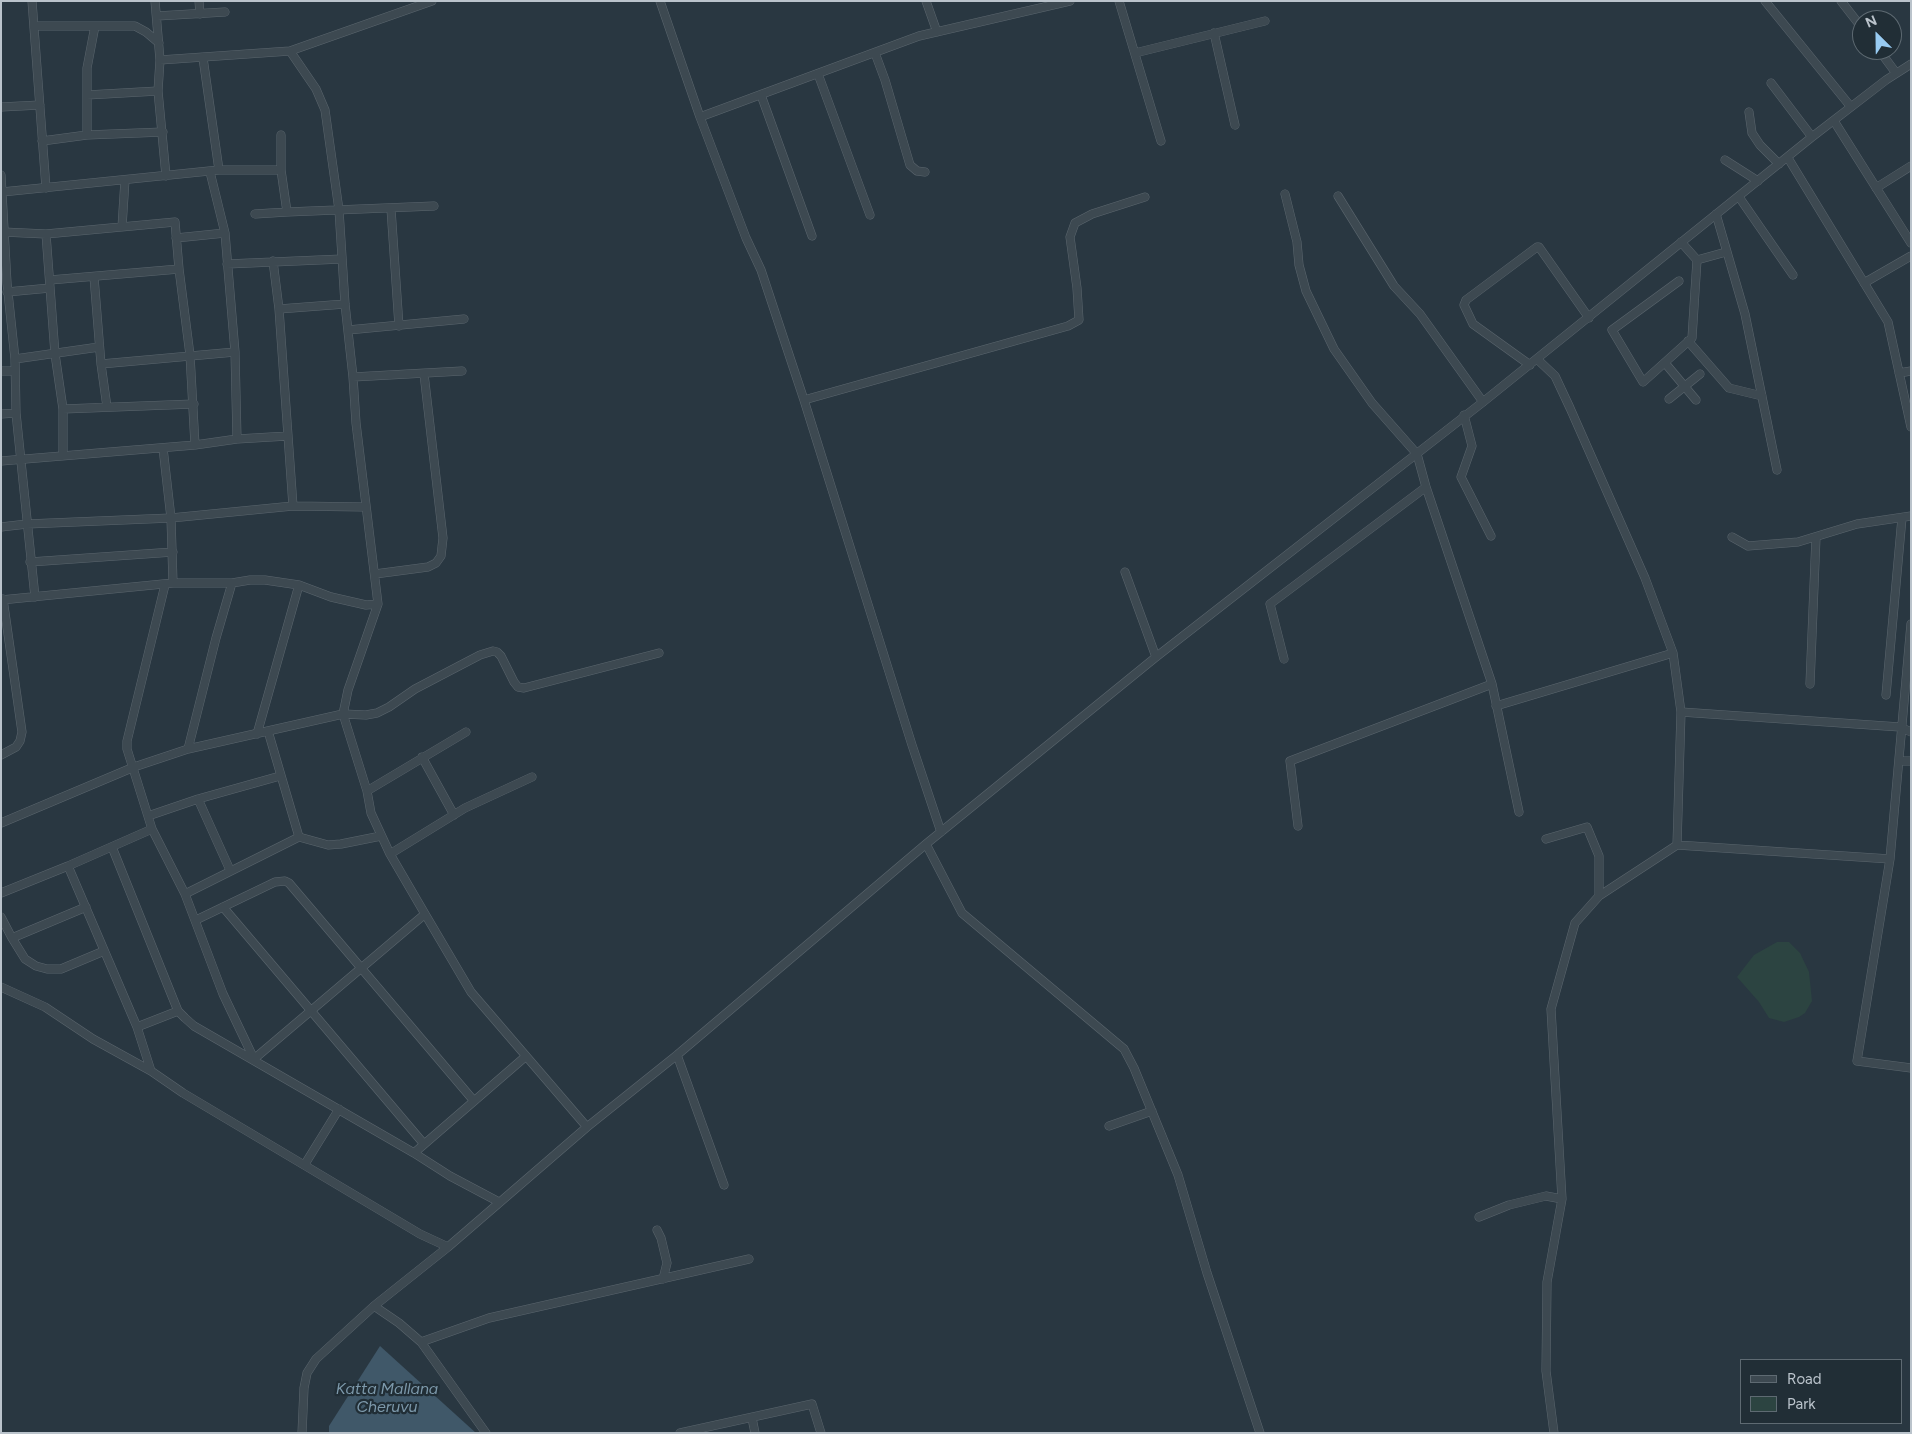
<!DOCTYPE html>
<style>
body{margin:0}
#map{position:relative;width:1912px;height:1434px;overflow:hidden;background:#293741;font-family:Figtree,sans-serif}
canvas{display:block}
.frame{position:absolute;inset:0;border:2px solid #bac3cb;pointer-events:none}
.legend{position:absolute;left:1740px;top:1359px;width:162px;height:65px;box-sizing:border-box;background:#212e36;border:1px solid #5e6a72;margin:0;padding:6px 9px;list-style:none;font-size:15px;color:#bac3cb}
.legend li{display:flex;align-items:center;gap:10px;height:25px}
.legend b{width:25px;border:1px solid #5e6a72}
.north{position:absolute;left:1852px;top:10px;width:50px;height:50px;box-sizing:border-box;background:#212e36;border:1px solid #5e6a72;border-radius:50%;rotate:337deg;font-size:14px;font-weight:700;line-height:20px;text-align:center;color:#bac3cb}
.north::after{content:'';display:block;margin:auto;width:18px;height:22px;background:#98cbf2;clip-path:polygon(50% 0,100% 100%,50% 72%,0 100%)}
</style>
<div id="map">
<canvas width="1912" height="1434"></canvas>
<div class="frame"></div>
<ul class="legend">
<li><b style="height:6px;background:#3d4951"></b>Road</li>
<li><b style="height:14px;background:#2c4441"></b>Park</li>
</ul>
<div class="north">N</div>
</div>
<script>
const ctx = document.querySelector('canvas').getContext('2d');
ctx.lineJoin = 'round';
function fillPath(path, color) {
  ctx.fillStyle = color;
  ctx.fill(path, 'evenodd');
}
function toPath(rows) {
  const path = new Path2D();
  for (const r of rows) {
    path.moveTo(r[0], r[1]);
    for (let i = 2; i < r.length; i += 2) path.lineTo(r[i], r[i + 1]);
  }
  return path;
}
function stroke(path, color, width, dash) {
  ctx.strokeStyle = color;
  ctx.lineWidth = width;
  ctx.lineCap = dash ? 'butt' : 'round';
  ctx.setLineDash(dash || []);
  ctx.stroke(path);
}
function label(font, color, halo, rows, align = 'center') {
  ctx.font = font + ' Figtree,sans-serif';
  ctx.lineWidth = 4.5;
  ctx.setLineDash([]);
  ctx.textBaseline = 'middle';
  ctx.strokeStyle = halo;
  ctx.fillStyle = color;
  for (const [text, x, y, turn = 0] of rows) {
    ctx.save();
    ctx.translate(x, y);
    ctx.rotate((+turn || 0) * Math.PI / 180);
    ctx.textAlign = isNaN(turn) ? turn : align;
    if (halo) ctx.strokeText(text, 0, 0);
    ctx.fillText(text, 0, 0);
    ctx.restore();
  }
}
fillPath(toPath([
 [1777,942,1789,942,1800,953,1809,972,1812,1001,1805,1013,1799,1017,1784,1022,1769,1018,1759,1002,1737,977,1754,955]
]), '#2c4441');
fillPath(toPath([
 [380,1346,476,1433,329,1433,329,1426]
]), '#405869');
const minor = toPath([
 [32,1,46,188],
 [155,1,160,60,158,91,166,176],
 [199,1,200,14],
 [660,1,700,117,746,238,761,270,804,400,912,745,941,832],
 [926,1,937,32],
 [1119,1,1161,141],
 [1765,1,1851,107],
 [1841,1,1862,28],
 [157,16,225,12],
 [36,26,135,26,146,32,159,43],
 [1214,33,1235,125],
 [1879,50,1896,73],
 [290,51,316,89,325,110,339,210,345,304,353,377,356,423,378,604,348,690,343,714,367,791,371,813,390,854,425,914,471,992,587,1127],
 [875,53,885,80,910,165,917,171,925,172],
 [1135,53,1265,21],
 [203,58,219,170],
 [160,60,290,51,432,1],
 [818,74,870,215],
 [1771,83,1812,137],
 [87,95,158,91],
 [761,95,812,236],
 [1,107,40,105],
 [1749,112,1752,133,1760,145,1779,164],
 [700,117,919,36,1070,1],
 [1834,121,1911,243],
 [87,135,87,68,95,26],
 [281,135,281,170,287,212,434,206],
 [42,141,87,135,163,132],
 [1788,158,1888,322,1911,427],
 [1725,160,1758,181],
 [210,172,225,233],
 [1,175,7,283,15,359,16,413,35,597],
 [1876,188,1911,166],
 [2,192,219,170,281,170],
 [1285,194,1297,242,1299,265,1306,291,1334,349,1372,403,1417,454,1426,487,1492,684,1519,812],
 [1338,196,1394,286,1420,314,1483,402],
 [1739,197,1793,275],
 [391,209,399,326],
 [255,214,287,212],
 [1716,214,1745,314,1777,470],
 [122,227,125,180],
 [3,232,46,234,175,222,179,269,50,280],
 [46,234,55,354,63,409,63,456],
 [176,238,225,233,235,352,237,439],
 [1697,260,1726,252],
 [273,261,279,309,293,506],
 [227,264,342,259],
 [179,269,190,355,195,445],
 [94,277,101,364,107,407],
 [1679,281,1612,330,1643,382,1692,338,1697,260,1681,242],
 [1864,283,1911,256],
 [7,292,50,288],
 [279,309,345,304],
 [348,330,464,319],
 [1688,341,1729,388,1762,396],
 [15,359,99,347],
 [1537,359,1555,376,1570,408,1645,578,1673,653,1681,712,1677,845],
 [1665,363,1696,400],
 [101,364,235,352],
 [1530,365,1473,324,1464,305,1466,300,1537,247,1539,247,1589,318],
 [1,371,15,371],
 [1899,373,1911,371],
 [353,377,462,371],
 [1669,399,1700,374],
 [804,400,1068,326,1079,320,1077,288,1070,237,1075,223,1092,214,1145,197],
 [63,409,194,404],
 [1,414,16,413],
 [1464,415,1472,446,1461,477,1491,536],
 [163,448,171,518,173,583],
 [1,461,195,445,237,439,288,436],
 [1,527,27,524,171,518,293,506,366,507],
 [1732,537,1748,546,1798,542,1857,524,1911,516],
 [30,562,173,552],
 [1125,572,1156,657],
 [375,574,428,567,436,563,441,556,443,538,424,374],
 [165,585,127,741,127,749,152,829,185,894,223,994,254,1059,425,914],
 [1,600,173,583,232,583,250,580,265,580,299,585,331,597,366,605,378,604],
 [1284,659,1270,604,1426,487],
 [1810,684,1816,537],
 [1886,695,1902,518],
 [1496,706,1673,653],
 [1681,712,1900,727,1911,732],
 [268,731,299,837],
 [257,734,299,585],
 [188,749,216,638,232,583],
 [1,755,16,747,20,741,22,732,3,599],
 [422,757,454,815],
 [1899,761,1911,761],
 [367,791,466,732],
 [198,799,230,870],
 [148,816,198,799,280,776],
 [1,823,134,767,188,749,343,714,366,715,377,713,389,707,415,689,480,655,493,651,497,652,501,656,514,682,518,687,524,688,659,653],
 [1298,826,1290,761,1492,684],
 [1546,839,1587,827,1599,856,1599,896],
 [926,844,962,913,1124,1049,1134,1068,1178,1175,1207,1273,1260,1433],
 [112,847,178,1011,185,1018,194,1026,414,1153,450,1176,499,1202],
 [390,854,465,808,532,777],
 [1890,859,1857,1061,1911,1068],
 [68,866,137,1027,151,1071],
 [1,893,68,866,152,829],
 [185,894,299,837,328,845,341,844,381,836],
 [223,907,424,1144],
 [1,917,12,938,25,959,36,966,47,969,61,969,104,951],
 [196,920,275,882,285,881,289,883,474,1101],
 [12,938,86,907],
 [1,987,45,1007,93,1039,151,1071,183,1093,420,1234,448,1247],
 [137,1027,178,1011],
 [677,1055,724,1185],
 [1109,1126,1152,1111],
 [414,1153,525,1057],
 [305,1164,339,1109],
 [1479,1217,1509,1205,1546,1196,1562,1199],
 [657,1230,661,1238,667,1263,663,1279],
 [374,1306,399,1323,421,1342,486,1433],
 [421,1342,489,1318,749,1259],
 [752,1418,755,1433],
 [302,1433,304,1388,307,1373,316,1359,374,1306,448,1247,587,1127,677,1055,926,844,1156,657,1483,402,1812,137,1886,80,1911,64],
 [680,1433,812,1404,821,1433],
 [1554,1433,1546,1371,1547,1282,1562,1199,1551,1009,1575,923,1599,896,1677,845,1890,859,1911,624]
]);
stroke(minor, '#5b666e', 9);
stroke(minor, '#3d4951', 8);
label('italic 16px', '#7d99ab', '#212e36', [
 ["Katta Mallana",387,1389],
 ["Cheruvu",387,1407]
]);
</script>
